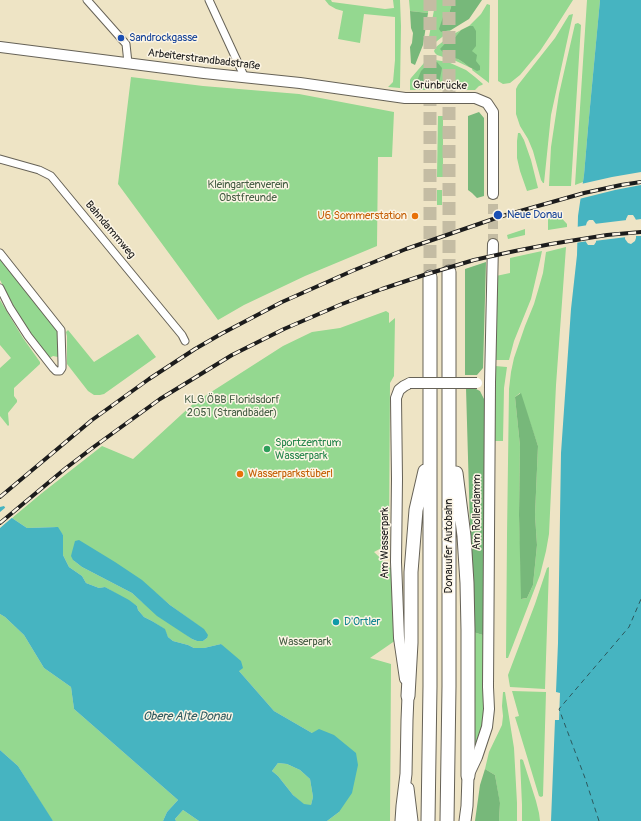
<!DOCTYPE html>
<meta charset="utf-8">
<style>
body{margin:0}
canvas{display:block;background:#eee4c5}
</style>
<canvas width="641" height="821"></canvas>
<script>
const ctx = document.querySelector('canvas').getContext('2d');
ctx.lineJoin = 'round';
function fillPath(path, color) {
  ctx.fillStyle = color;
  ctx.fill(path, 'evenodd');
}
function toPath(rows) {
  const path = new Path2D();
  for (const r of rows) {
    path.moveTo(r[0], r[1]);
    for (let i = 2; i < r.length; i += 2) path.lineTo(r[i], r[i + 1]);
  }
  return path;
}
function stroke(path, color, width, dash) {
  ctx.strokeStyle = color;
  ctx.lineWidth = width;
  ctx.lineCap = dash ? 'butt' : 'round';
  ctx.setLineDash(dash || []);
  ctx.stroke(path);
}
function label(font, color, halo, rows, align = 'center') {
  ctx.font = font + ' Pangolin,sans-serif';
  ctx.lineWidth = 3;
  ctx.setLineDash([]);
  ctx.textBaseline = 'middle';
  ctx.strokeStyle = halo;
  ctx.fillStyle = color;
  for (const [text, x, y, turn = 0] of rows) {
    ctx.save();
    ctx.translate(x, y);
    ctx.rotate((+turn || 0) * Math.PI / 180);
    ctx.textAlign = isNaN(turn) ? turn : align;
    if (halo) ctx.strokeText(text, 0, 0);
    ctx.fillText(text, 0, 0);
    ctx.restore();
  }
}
fillPath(toPath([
 [325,0,331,0,332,2,385,9,394,8,393,0,400,0,401,26,400,88,388,87,393,82,395,60,395,17,364,14,360,43,338,39,343,11,336,9,329,5],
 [409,0,429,0,428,13,410,11],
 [434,0,453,0,448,17,441,32,451,30,432,45,430,46,428,42,434,10],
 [498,0,573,0,552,33,540,51,520,75,510,83,503,84,498,81],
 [587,0,600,0,588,128,584,175,583,182,575,185],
 [487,4,490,5,489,83,472,70,475,61,472,51,469,26,481,14],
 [573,14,566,46,551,115,544,183,543,183,541,180,533,151,528,139,520,126,516,114,516,89,518,85,555,38,569,15],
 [578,23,581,25,571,186,549,186,551,147,559,94,575,24],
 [461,30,455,37,450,55,452,58,458,59,464,63,469,67,456,61,437,55,435,53,434,51,436,47,450,36],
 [435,60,448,62,466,70,475,77,483,84,482,85,479,86,475,90,410,90,410,80,411,78,424,63],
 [131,77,203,86,299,94,394,112,392,157,378,157,377,246,305,276,244,305,218,320,118,184],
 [438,116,443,116,443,177,437,177],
 [518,133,520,133,524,140,531,160,538,188,527,191,520,171,517,158,517,141],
 [437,190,442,190,442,205,437,205],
 [556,212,567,224,567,227,548,230,548,213],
 [525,229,525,235,508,239,507,235],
 [566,247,556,385,549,534,546,551,540,575,508,658,506,658,507,535,509,389,511,372,514,358,525,326,534,304,539,287,543,273,546,252],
 [520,393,538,446,535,515,537,545,533,585,527,598,522,599,519,515,520,446,515,397],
 [542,251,539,265,531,299,514,341,509,360,496,360,496,276,510,273,510,258],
 [0,257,57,330,59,339,58,357,53,356,48,359,30,336,0,280],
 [0,300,23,338,40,362,40,364,14,388,14,396,17,400,17,402,8,413,9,425,8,426,0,416,0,368,11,358,0,345],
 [386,311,389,313,389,323,395,318,394,376,390,383,389,544,374,552,396,573,399,638,370,658,391,664,390,821,327,821,339,812,312,733,274,711,239,671,221,644,204,648,194,648,188,645,173,641,168,637,164,629,152,621,144,617,138,610,137,606,105,587,99,588,86,583,82,576,69,567,63,555,63,535,55,527,27,528,12,518,42,493,102,446,133,459,194,403,283,346,312,332,340,328],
 [73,560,156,593,170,605,203,629,207,638,203,641,197,641,192,639,142,602,132,593,82,567],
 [68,330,94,362,138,334,156,357,104,394,100,395,94,395,88,391,67,364,67,336,66,332],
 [495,366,507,367,504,388,503,441,495,441],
 [549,567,545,689,510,687,508,675,535,604,547,568],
 [0,614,5,617,24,635,44,668,71,687,74,709,178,800,167,812,163,821,53,821,51,819,18,766,0,750],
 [473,632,483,635,483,720,479,742,476,747,473,742],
 [512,691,546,692,543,796,541,797,539,796,515,717,519,716],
 [503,692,505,692,514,748,517,803,517,821,499,821,500,804,495,775,485,769,489,752,502,725,503,716,502,706],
 [521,759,523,760,536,801,539,813,540,821,522,821,522,805,520,760],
 [278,763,287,764,300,770,310,779,313,797,311,805,304,805,293,795,278,776,272,771],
 [183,810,199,821,176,821,175,819]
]), '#94d890');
fillPath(toPath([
 [453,0,482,0,469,19,451,30,441,32,439,29,443,17,445,16,448,17],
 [410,11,428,13,423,45,415,65,411,63,410,47,412,43,413,33,411,28],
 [469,26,473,26,476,31,476,46,472,51,477,55,476,61,480,66,480,70,477,71,469,67,464,63,458,59,452,58,450,55,447,56,440,49,451,37,455,37,461,30],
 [437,62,442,68,438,89,429,89,420,87,417,81,421,71,429,63],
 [479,112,484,118,484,196,477,198,472,193,468,190,468,116],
 [486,262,483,368,477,375,465,375,465,269],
 [466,388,474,388,480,391,485,401,483,635,473,632],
 [521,393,538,446,535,515,537,545,533,585,527,598,521,599,519,515,520,446,515,397],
 [485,769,495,775,500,803,499,821,475,821,480,785]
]), '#77b87a');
fillPath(toPath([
 [600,0,641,0,641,821,551,821,555,720,559,720,560,693,556,692,558,643,561,453,571,309,577,255,578,216,584,175,588,128],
 [628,215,633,215,635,218,636,220,636,238,635,241,631,244,628,243,625,239,626,219],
 [589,220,593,220,596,224,596,242,594,245,588,245,586,242,586,225,587,222],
 [4,506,12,518,27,528,58,527,63,535,63,555,69,567,82,576,86,583,99,588,105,587,129,600,137,606,138,610,144,617,152,621,165,629,168,637,173,641,188,645,194,648,204,648,221,644,241,661,243,668,239,671,274,711,312,733,319,729,334,735,356,753,358,765,352,793,339,812,327,821,199,821,183,810,175,819,176,821,163,821,167,812,178,800,74,709,71,687,44,668,24,635,5,617,0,614,0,507],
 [278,763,287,764,300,770,310,779,313,797,311,805,304,804,293,795,278,776,272,771],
 [79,540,115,562,142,580,170,605,204,629,208,635,207,638,203,641,197,641,192,639,157,616,132,593,82,567,73,560,71,556,72,552,75,541],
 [0,750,18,766,53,821,0,821]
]), '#46b4c1');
fillPath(toPath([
 [641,172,641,185,615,190,579,199,581,184,612,177],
 [641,219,641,236,634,236,634,220],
 [627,220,627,237,594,241,594,224],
 [588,225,588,241,575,243,576,227],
 [6,507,14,516,0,528,0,512]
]), '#eee4c5');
stroke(toPath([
 [599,821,585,778,559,709,629,627,641,599]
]), '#2d595e', 1, [5, 4]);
stroke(toPath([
 [493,244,493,194]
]), '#c4bca3', 10, [10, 5]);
stroke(toPath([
 [449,272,449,0],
 [430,277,430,0]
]), '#c4bca3', 13, [13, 6]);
const street = toPath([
 [87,0,126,44,128,63],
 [209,0,245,78],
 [0,159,39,170,51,176,182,335,185,341],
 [0,253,61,330,62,362,62,368,60,371,56,371,53,368,28,336,10,308,0,288]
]);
const secondary = toPath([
 [0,47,204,73,300,83,405,98,475,98,487,103,493,112,493,194],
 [405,679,399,638,396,562,397,479,396,398,399,390,404,386,410,383],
 [469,774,477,757,487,727,489,709,488,687,490,383,493,244]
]);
const primary = toPath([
 [408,788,412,821],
 [401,821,402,806,406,774,407,720,408,696],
 [465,821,467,806,468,776]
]);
const highway = toPath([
 [456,473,464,536,467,583,468,630,468,776],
 [408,696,411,643,411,572,416,510,425,471],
 [428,821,430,686,430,277],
 [447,821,449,686,449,272]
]);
stroke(street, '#666257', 9);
stroke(secondary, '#666257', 12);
stroke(primary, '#666257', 13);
stroke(highway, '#666257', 15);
stroke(street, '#fff', 7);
stroke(secondary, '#fff', 10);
stroke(primary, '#fff', 11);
stroke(highway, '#fff', 13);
const rail = toPath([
 [0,497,92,420,149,379,195,349,221,334,282,302,352,271,406,249,499,217,584,193,621,185,641,182],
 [0,523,66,468,95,446,160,399,232,355,284,329,342,304,382,289,424,275,474,260,515,251,551,244,607,235,641,232]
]);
stroke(rail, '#1c1c1c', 4);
stroke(rail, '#fcf5e5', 2.5, [8]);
const secondaryBridge = toPath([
 [410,383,477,383]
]);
stroke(secondaryBridge, '#666257', 12, []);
stroke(secondaryBridge, '#fff', 10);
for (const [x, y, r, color] of [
 [121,38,4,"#1a4fb4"],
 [498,215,5,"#1a4fb4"],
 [415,216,4,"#e8710a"],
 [267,449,4,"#2e9e5b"],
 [240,474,4,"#e8710a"],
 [336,622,4,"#0f9aa8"]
]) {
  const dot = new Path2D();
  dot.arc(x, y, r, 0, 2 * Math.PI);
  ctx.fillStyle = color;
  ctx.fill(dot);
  stroke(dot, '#fcf5e5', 1.5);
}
label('11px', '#164399', '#fcf5e5', [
 ["Sandrockgasse",129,38],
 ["Neue Donau",507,215]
], 'left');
label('11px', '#1c1c1c', '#fcf5e5', [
 ["Arbeiterstrandbadstraße",204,60,7],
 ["Grünbrücke",440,86,1],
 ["Bahndammweg",110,230,50],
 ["Am Rollerdamm",477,512,-90],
 ["Am Wasserpark",385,543,-90],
 ["Donauufer Autobahn",449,546,-90]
]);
label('11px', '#465e45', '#fcf5e5', [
 ["Kleingartenverein",248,185],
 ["Obstfreunde",248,198],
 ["KLG ÖBB Floridsdorf",232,400],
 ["2051 (Strandbäder)",232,413],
 ["Wasserpark",305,642]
]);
label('11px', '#c56008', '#fcf5e5', [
 ["U6 Sommerstation",407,216],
 ["Wasserparkstüberl",248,474,"left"]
], 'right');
label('11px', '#27864d', '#fcf5e5', [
 ["Sportzentrum",275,443],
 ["Wasserpark",275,456]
], 'left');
label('11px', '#0d838f', '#fcf5e5', [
 ["D'Ortler",344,622]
], 'left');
label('italic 12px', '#2d595e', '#fcf5e5', [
 ["Obere Alte Donau",187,717]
]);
</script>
